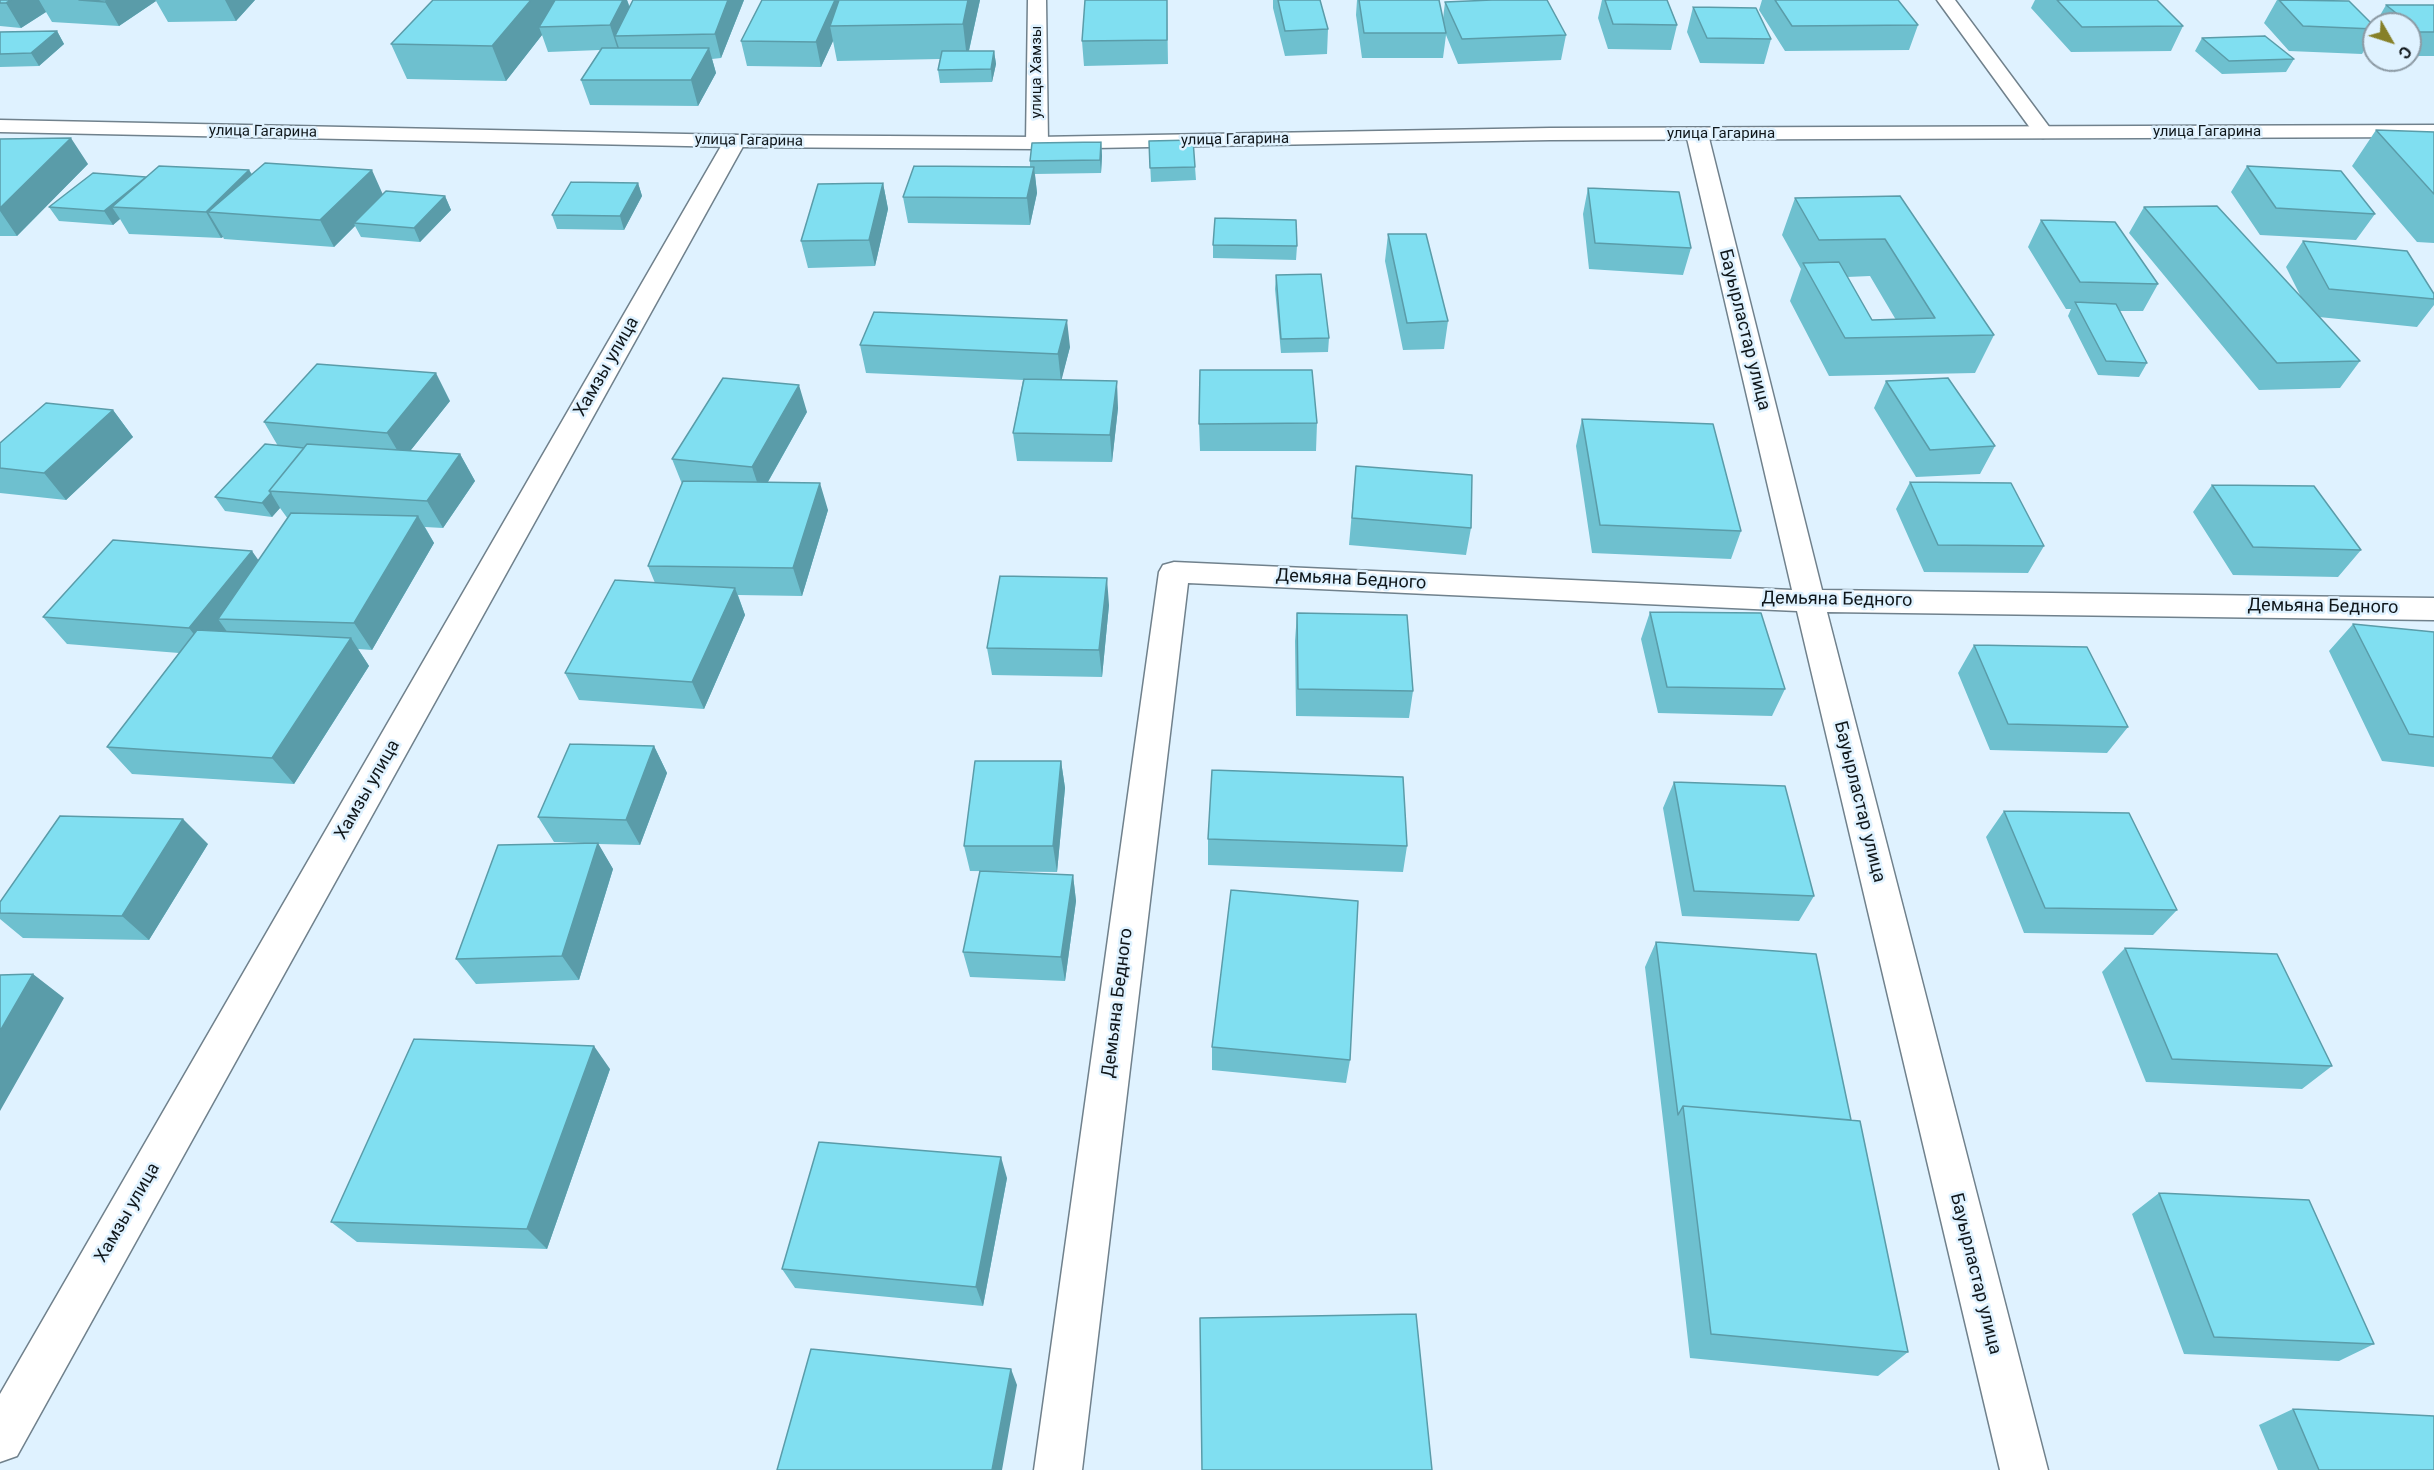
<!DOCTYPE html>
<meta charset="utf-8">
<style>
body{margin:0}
#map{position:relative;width:2434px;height:1470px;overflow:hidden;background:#dff2ff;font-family:Roboto,sans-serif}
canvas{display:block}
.north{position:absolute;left:2362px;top:12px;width:60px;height:60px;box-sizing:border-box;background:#dff2ff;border:2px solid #8c9aa4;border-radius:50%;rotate:129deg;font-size:16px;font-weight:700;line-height:24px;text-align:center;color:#10171b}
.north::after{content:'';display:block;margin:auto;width:21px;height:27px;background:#868028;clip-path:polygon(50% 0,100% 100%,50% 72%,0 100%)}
</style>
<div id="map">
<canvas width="2434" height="1470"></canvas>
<div class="north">С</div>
</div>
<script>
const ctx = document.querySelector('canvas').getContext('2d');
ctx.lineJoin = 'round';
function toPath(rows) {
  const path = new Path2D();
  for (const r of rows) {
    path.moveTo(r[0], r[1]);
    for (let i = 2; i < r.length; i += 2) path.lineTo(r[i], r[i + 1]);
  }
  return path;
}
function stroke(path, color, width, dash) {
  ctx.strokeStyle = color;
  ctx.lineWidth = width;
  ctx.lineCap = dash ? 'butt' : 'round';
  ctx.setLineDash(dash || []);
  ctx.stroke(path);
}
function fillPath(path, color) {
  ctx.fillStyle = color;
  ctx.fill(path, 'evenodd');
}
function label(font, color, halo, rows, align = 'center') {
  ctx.font = font + ' Roboto,sans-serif';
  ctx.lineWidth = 5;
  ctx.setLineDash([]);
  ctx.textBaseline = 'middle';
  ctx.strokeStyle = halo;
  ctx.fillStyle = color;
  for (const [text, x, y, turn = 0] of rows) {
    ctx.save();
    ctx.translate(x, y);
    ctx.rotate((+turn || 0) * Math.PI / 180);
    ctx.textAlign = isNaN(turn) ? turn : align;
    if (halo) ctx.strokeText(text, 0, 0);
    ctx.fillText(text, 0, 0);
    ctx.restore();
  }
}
const minor = toPath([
 [1028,0,1046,0,1048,143,1045,148,1037,149,1029,148,1026,143,1028,0],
 [1937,0,1955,0,2050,128,2054,132,2050,136,2043,138,2036,136,1937,0],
 [1697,128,1704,130,1708,134,1822,590,2434,598,2434,620,1827,612,2048,1470,2000,1470,1797,611,1188,583,1082,1470,1034,1470,1159,572,1163,565,1174,562,1792,590,1686,134,1690,130,1697,128],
 [735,135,743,136,746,141,17,1456,0,1462,0,1394,724,141,727,136,735,135]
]);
const secondary = toPath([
 [0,120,735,135,1037,137,1550,128,2434,125,2434,137,1550,140,1037,149,735,147,0,132,0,120]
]);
stroke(minor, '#70818c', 3);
stroke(secondary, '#70818c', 3);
fillPath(minor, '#fff');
fillPath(secondary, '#fff');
fillPath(toPath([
 [0,0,255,0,236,21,168,22,156,1,119,26,52,22,46,12,21,28,0,26],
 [627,0,630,7,633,0,744,0,721,58,712,59,716,73,698,106,590,105,581,80,600,50,548,52,542,35,506,81,407,79,391,44],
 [762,0,980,0,969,51,994,51,996,64,992,82,940,83,938,70,940,59,837,61,833,41,821,67,747,66,741,41],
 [1167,0,1168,64,1084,66,1082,41],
 [1273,0,1320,0,1328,29,1327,54,1285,56,1273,8],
 [1357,0,1439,0,1443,19,1445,2,1566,35,1561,60,1458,64,1446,35,1443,58,1362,58,1356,15],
 [1602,0,1667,0,1677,25,1671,50,1608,49,1598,18],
 [1762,0,1898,0,1918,25,1909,50,1785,51,1759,10],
 [2035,0,2157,0,2183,26,2171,51,2071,52,2031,8],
 [2277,0,2308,0,2374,25,2374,34,2362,54,2289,51,2264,23],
 [2386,5,2434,5,2434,56,2410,56,2410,24,2375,24],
 [1693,7,1771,39,1764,64,1700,63,1687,32],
 [57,31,64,44,39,66,0,67,0,32],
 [2202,38,2294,59,2286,72,2222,74,2195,51],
 [2376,130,2434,132,2434,243,2417,242,2352,166],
 [0,139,88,164,17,236,0,236],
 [1149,141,1195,167,1196,180,1151,182],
 [1101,142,1102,156,1101,173,1035,174,1037,193,1030,225,908,223,903,197,1030,167,1030,161],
 [2247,166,2375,214,2356,240,2260,235,2231,192],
 [249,170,252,174,383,194,445,196,451,210,420,242,361,237,355,226,334,247,224,239,223,237,221,238,129,234,120,219,113,225,59,221,49,207,146,177],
 [638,183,642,196,624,230,557,229,552,215],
 [883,183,888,209,875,266,808,268,801,241],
 [1588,188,1691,248,1683,275,1589,269,1583,214],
 [1900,196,1994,335,1975,373,1829,376,1790,301,1801,269,1782,235,1795,198],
 [1870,276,1896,320,1872,320,1847,277],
 [2144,207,2301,297,2286,267,2303,241,2434,294,2434,305,2417,327,2319,317,2360,361,2340,388,2259,390,2129,233],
 [2041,220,2158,284,2143,311,2119,311,2147,363,2139,377,2098,375,2068,316,2071,309,2066,309,2028,247],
 [1388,234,1448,321,1444,349,1403,350,1385,261],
 [1213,245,1297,246,1296,260,1213,258],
 [1276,275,1329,338,1328,352,1281,353,1275,289],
 [860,345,1070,347,1061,380,1118,408,1112,462,1017,461,1013,433,1023,380,866,373],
 [1886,381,1995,446,1980,474,1916,477,1874,408],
 [450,401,410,451,460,454,475,481,443,528,425,527,434,543,372,650,358,649,369,666,294,784,132,774,107,747,179,653,67,644,43,617,259,561,288,519,280,508,272,517,225,511,215,497,278,446,264,422],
 [113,410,133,437,66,500,0,493,0,443],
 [807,412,768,482,828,510,802,596,738,595,745,615,704,709,579,700,565,673,655,583,648,566,682,484,672,459],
 [1582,419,1741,531,1731,559,1592,553,1576,446],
 [1317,423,1316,451,1200,451,1199,424],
 [1356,466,1471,528,1466,555,1349,545],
 [1910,482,2044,546,2028,573,1924,572,1896,509],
 [2212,485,2361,550,2338,577,2233,575,2193,512],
 [1109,605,1102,677,992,675,987,648],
 [1650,612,1785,689,1772,716,1658,713,1641,639],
 [1297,613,1413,691,1409,718,1296,716,1295,641],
 [2353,624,2434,632,2434,767,2382,761,2329,651],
 [1974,645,2128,727,2107,753,1990,750,1958,673],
 [654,746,667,773,640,845,598,844,613,869,579,980,476,984,456,959,584,843,554,842,538,817],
 [1061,761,1065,788,1057,872,970,871,964,846],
 [1674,782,1814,896,1799,921,1682,916,1663,808],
 [2004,811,2177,910,2153,935,2024,933,1986,837],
 [1208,839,1407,846,1403,872,1208,865],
 [208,844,149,940,23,938,0,919,0,902],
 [1073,875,1076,901,1065,981,970,977,963,952],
 [1656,942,1851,1120,1908,1352,1878,1376,1690,1358,1665,1137,1645,967],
 [2125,948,2332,1066,2302,1089,2146,1082,2102,972],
 [1212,1047,1350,1060,1346,1083,1212,1070],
 [610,1069,547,1249,357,1242,331,1222],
 [1007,1178,983,1306,795,1288,782,1269],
 [2159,1193,2374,1344,2339,1361,2184,1354,2132,1214],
 [2293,1409,2434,1470,2278,1470,2259,1425]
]), '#6ec0cf');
fillPath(toPath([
 [11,0,39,0,46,12,21,28,6,3],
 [108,0,155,0,156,1,119,26,105,2],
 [225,0,255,0,236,21],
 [531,0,570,0,539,27,542,35,506,81,492,46],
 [623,0,627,0,633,19,615,36,619,48,618,50,610,25],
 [728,0,744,0,721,58,715,34],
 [835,0,841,0,830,26,833,41,821,67,816,42],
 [968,0,980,0,967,59,963,24],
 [57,31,64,44,39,66,31,53],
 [709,48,716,73,698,106,691,80],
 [994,51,996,64,992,82,991,69],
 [71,138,88,164,17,236,0,211,0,208],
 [1101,142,1102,156,1101,173,1100,160],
 [1034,167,1037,193,1030,225,1027,198],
 [249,170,264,196,208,212,223,237,221,238,206,212],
 [372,170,384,197,354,223,355,226,334,247,320,220],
 [146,177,112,207,120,219,113,225,104,211],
 [638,183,642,196,624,230,620,216],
 [883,183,888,209,875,266,869,240],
 [445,196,451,210,420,242,414,228],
 [1067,320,1070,347,1061,382,1058,354],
 [436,373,450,401,403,460,387,433],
 [1117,381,1118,408,1112,462,1110,435],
 [799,385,807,412,761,494,752,467],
 [113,410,133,437,66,500,44,473],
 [460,454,475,481,443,528,427,501],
 [820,483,828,510,802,596,793,568],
 [271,493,280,508,272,517,262,503],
 [418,516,434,543,372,650,354,623],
 [252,551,271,578,218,619,228,633,211,656,189,628],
 [1107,578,1109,605,1102,677,1099,650],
 [735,588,745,615,704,709,692,682],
 [351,638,369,666,294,784,272,758],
 [654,746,667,773,640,845,626,820],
 [1061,761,1065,788,1057,872,1053,846],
 [183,819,208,844,149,940,122,916],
 [598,843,613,869,579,980,562,956],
 [1073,875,1076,901,1065,981,1061,957],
 [33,974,64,998,0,1111,0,1031],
 [594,1046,610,1069,547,1249,527,1229],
 [1001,1157,1007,1178,983,1306,976,1287],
 [1011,1369,1017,1385,1002,1470,992,1470]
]), '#5a9ca9');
const building = toPath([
 [0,0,11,0,6,3,0,3,0,0],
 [79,0,108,0,105,2,79,0],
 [433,0,531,0,492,46,391,44,433,0],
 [555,0,623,0,610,25,539,27,555,0],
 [633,0,728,0,715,34,615,36,633,0],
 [762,0,835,0,816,42,741,41,762,0],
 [839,0,968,0,963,24,830,26,839,0],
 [1085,0,1167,0,1167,40,1082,41,1085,0],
 [1278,0,1320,0,1328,29,1285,31,1278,0],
 [1359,0,1439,0,1446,33,1364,33,1359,0],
 [1492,0,1547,0,1566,35,1462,39,1445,2,1492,0],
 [1605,0,1667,0,1677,25,1613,24,1605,0],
 [1775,0,1898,0,1918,25,1792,26,1775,0],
 [2057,0,2157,0,2183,26,2082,27,2057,0],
 [2279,0,2349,1,2374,26,2374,29,2303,26,2279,0],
 [2386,5,2434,5,2434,32,2420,32,2386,5],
 [1693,7,1756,8,1771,39,1707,38,1693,7],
 [57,31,31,53,0,54,0,32,57,31],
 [2265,36,2294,59,2229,61,2202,38,2265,36],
 [602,48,709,48,691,80,581,80,602,48],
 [942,51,994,51,991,69,938,70,942,51],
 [2376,130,2434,132,2434,194,2376,130],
 [71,138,0,208,0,139,71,138],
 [1193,140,1195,167,1150,168,1149,141,1193,140],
 [1101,142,1100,160,1030,161,1032,143,1101,142],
 [265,163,372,170,320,220,208,212,265,163],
 [159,166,249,170,206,212,112,207,159,166],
 [914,166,1034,167,1027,198,903,197,914,166],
 [2247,166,2341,171,2375,214,2276,208,2247,166],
 [93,173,146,177,104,211,49,207,93,173],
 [571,182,638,183,620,216,552,215,571,182],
 [883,183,869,240,801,241,818,184,883,183],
 [1588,188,1679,192,1691,248,1595,243,1588,188],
 [386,191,445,196,414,228,354,223,386,191],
 [1900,196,1994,335,1845,338,1803,263,1839,262,1872,320,1935,318,1885,239,1819,240,1795,198,1900,196],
 [2217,206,2360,361,2277,363,2144,207,2217,206],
 [1215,218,1296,220,1297,246,1213,245,1215,218],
 [2041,220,2115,222,2158,284,2080,282,2041,220],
 [1388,234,1426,234,1448,321,1407,323,1388,234],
 [2303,241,2407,251,2434,294,2434,299,2329,289,2303,241],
 [1321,274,1329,338,1281,339,1276,275,1321,274],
 [2075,302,2116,304,2147,363,2106,361,2075,302],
 [874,312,1067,320,1058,354,860,345,874,312],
 [317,364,436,373,387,433,264,422,317,364],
 [1200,370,1312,370,1317,423,1199,424,1200,370],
 [723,378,799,385,752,467,672,459,723,378],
 [1948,378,1995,446,1930,450,1886,381,1948,378],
 [1024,379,1117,381,1110,435,1013,433,1024,379],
 [46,403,113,410,44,473,0,468,0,443,46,403],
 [1582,419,1713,424,1741,531,1600,525,1582,419],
 [265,444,304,448,269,491,271,493,262,503,215,497,265,444],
 [307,444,460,454,427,501,269,491,307,444],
 [1356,466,1472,475,1471,528,1352,518,1356,466],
 [683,481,820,483,793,568,648,566,683,481],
 [1910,482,2011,483,2044,546,1938,545,1910,482],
 [2212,485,2314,486,2361,550,2253,547,2212,485],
 [291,513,418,516,354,623,218,619,291,513],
 [113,540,252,551,189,628,43,617,113,540],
 [1000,576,1107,578,1099,650,987,648,1000,576],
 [615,580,735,588,692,682,565,673,615,580],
 [1650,612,1761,613,1785,689,1667,687,1650,612],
 [1297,613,1407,615,1413,691,1298,689,1297,613],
 [2353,624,2434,632,2434,737,2409,734,2353,624],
 [197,630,351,638,272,758,107,747,197,630],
 [1974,645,2087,647,2128,727,2008,724,1974,645],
 [570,744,654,746,626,820,538,817,570,744],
 [975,761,1061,761,1053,846,964,846,975,761],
 [1212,770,1403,777,1407,846,1208,839,1212,770],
 [1674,782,1785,786,1814,896,1694,891,1674,782],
 [2004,811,2129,813,2177,910,2045,908,2004,811],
 [60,816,183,819,122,916,0,913,0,902,60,816],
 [598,843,562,956,456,959,498,845,598,843],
 [980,871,1073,875,1061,957,963,952,980,871],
 [1231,890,1358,901,1350,1060,1212,1047,1231,890],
 [1656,942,1816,954,1851,1120,1683,1106,1678,1115,1656,942],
 [2125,948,2277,954,2332,1066,2172,1059,2125,948],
 [33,974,0,1031,0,975,33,974],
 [414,1039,594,1046,527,1229,331,1222,414,1039],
 [1683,1106,1860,1121,1908,1352,1711,1334,1683,1106],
 [819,1142,1001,1157,976,1287,782,1269,819,1142],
 [2159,1193,2309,1200,2374,1344,2214,1337,2159,1193],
 [1416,1314,1432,1470,1202,1470,1200,1318,1416,1314],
 [811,1349,1011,1369,992,1470,777,1470,811,1349],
 [2293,1409,2434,1416,2434,1470,2319,1470,2293,1409]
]);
fillPath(building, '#80dff1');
stroke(building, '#5a9ca9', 1.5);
label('15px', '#10171b', '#dff2ff', [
 ["улица Хамзы",1037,72,-90],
 ["улица Гагарина",263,132,1],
 ["улица Гагарина",2207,132],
 ["улица Гагарина",1721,134],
 ["улица Гагарина",1235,140,-1],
 ["улица Гагарина",749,141,1]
]);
label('18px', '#10171b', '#dff2ff', [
 ["Бауырластар улица",1744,330,76],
 ["Хамзы улица",607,367,-60],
 ["Демьяна Бедного",1351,580,3],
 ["Демьяна Бедного",1837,600,1],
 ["Демьяна Бедного",2323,607,1],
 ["Хамзы улица",368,790,-60],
 ["Бауырластар улица",1859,802,76],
 ["Демьяна Бедного",1118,1003,-83],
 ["Хамзы улица",128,1213,-60],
 ["Бауырластар улица",1975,1274,76]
]);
</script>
